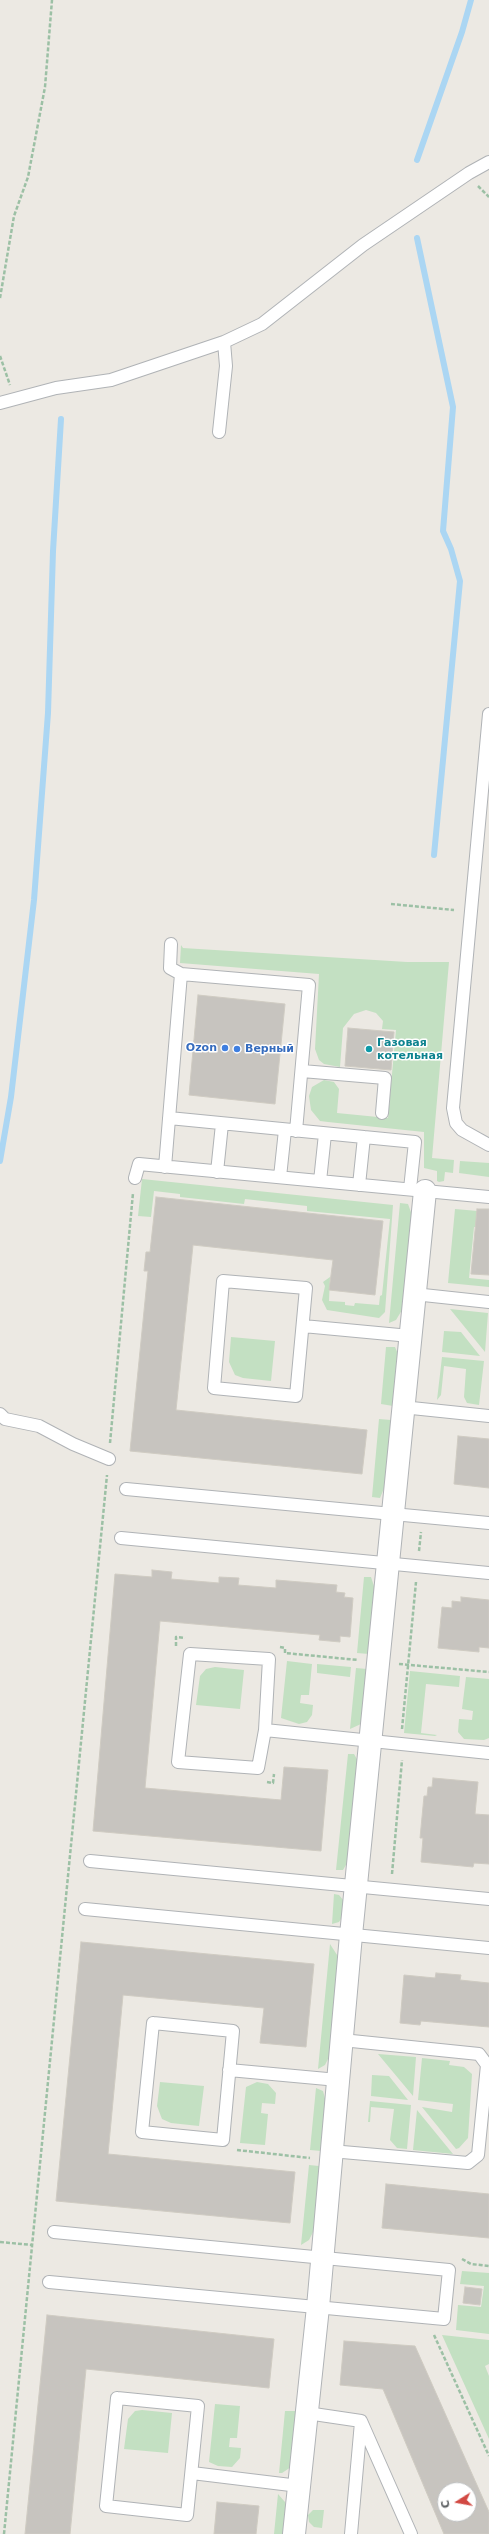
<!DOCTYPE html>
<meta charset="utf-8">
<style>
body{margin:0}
#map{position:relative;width:489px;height:2534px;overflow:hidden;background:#ece9e3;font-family:"DejaVu Sans",sans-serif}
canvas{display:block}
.north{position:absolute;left:437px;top:2482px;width:40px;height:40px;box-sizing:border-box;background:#fff;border:1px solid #bdbfc0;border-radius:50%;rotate:259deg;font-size:11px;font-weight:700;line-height:16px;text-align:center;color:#5b5e61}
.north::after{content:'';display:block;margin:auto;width:14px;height:18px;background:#d24943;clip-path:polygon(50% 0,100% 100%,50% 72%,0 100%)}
</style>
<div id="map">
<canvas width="489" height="2534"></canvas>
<div class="north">С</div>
</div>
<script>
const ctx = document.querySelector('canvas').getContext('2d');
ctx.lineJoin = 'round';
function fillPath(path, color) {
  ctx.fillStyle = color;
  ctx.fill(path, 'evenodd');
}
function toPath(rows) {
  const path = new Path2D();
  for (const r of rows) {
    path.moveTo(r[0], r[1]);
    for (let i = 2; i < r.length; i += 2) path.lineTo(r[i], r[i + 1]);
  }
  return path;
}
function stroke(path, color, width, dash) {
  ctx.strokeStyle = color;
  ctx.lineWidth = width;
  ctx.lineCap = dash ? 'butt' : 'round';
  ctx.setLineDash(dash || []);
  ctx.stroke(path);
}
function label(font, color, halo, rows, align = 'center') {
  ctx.font = font + ' "DejaVu Sans",sans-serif';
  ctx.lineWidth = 3;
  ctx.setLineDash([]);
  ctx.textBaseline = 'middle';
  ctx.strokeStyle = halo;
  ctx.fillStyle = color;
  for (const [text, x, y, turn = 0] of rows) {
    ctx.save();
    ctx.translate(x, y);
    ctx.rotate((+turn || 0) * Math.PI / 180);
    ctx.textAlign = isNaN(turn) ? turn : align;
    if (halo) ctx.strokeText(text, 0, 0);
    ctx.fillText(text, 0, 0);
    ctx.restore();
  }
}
fillPath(toPath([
 [181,945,183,948,407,962,449,962,432,1158,454,1160,453,1173,445,1172,444,1181,439,1182,437,1181,437,1171,424,1168,424,1132,328,1122,320,1121,311,1110,309,1096,312,1087,324,1080,334,1082,339,1089,337,1113,388,1118,396,1030,382,1029,383,1021,376,1013,366,1010,354,1014,343,1028,340,1067,324,1064,319,1060,315,1049,319,974,180,963],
 [460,1161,489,1163,489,1177,459,1173],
 [142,1179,393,1205,385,1312,379,1318,327,1310,322,1300,325,1286,323,1282,330,1277,329,1301,345,1302,345,1305,354,1306,355,1303,379,1305,380,1296,382,1295,390,1219,307,1211,307,1206,245,1199,244,1204,180,1197,180,1194,154,1191,151,1217,138,1216],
 [400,1203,408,1204,412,1215,402,1310,396,1320,389,1323],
 [455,1209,489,1212,489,1228,474,1227,469,1278,489,1280,489,1287,448,1283],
 [450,1309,488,1313,485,1352],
 [444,1331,461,1332,480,1356,442,1352],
 [231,1337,275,1341,271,1381,243,1378,235,1375,229,1362],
 [386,1347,395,1347,398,1354,393,1406,381,1404],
 [442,1357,484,1361,479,1405,467,1403,464,1397,466,1369,444,1366,441,1395,437,1400],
 [379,1419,391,1420,385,1486,380,1498,372,1497],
 [364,1577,371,1577,375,1589,369,1654,357,1653],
 [287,1661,312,1664,309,1695,301,1695,300,1703,313,1705,312,1715,307,1722,299,1724,281,1718],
 [317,1664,351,1667,350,1677,317,1673],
 [215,1667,244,1670,240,1709,196,1705,200,1676,206,1669],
 [356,1668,367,1669,361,1724,350,1729],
 [410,1671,460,1676,459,1687,426,1684,421,1733,437,1735,435,1736,404,1733],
 [466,1677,489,1679,489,1738,484,1740,464,1739,458,1732,459,1719,472,1720,473,1711,462,1709],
 [348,1754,354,1754,358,1761,350,1858,343,1870,336,1870],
 [334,1894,339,1895,344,1901,344,1914,339,1922,332,1924],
 [330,1944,339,1958,329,2057,325,2065,318,2069],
 [378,2054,416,2057,413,2096],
 [422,2058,450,2061,449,2065,464,2067,472,2074,468,2138,459,2148,456,2149,422,2107,452,2112,453,2104,418,2100],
 [372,2075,389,2076,408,2100,371,2096],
 [160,2082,204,2086,199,2126,171,2123,162,2119,157,2106],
 [257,2082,268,2084,276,2093,275,2104,262,2103,261,2113,268,2114,265,2145,240,2143,246,2087],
 [316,2088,323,2091,326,2102,321,2151,310,2150],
 [370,2101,411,2105,407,2149,397,2148,390,2140,394,2109,371,2107,370,2122,368,2122],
 [417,2110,453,2154,413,2150],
 [309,2165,319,2166,314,2230,309,2240,301,2245],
 [462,2271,489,2273,489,2334,456,2330,458,2305,481,2307,484,2286,460,2284],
 [442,2335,489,2340,489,2364,485,2366,489,2376,489,2439],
 [215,2404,240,2406,237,2438,230,2438,229,2447,241,2448,240,2458,232,2467,218,2466,209,2462],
 [142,2410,172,2413,168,2453,124,2449,128,2419,135,2411],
 [285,2411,296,2411,291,2467,282,2473,279,2473],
 [278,2494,285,2502,286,2508,284,2534,274,2534],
 [313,2510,324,2510,322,2528,314,2527,309,2522,308,2515]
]), '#c3e0c2');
stroke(toPath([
 [417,160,462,32,471,0],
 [417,238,453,407,443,531,451,549,460,581,434,855],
 [0,1161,11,1097,34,900,48,713,53,551,61,419]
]), '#abd6f3', 6);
const building = toPath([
 [198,995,285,1004,275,1104,189,1095,198,995],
 [348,1028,394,1032,391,1070,345,1066,348,1028],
 [156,1197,383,1221,375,1295,329,1290,333,1260,193,1245,176,1410,367,1430,362,1474,130,1451,148,1271,144,1271,146,1252,150,1252,156,1197],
 [477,1209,489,1209,489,1275,471,1274,477,1209],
 [458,1436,489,1439,489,1488,454,1484,458,1436],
 [152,1570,172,1572,171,1579,219,1583,219,1577,239,1578,238,1585,276,1588,276,1580,337,1585,336,1592,345,1593,344,1597,353,1598,350,1637,340,1636,340,1642,319,1640,320,1635,160,1621,145,1788,281,1800,284,1767,328,1770,321,1851,93,1831,115,1574,152,1577,152,1570],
 [461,1597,489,1600,489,1648,479,1647,479,1652,438,1648,442,1607,452,1608,452,1601,461,1602,461,1597],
 [433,1778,478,1782,475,1814,489,1815,489,1864,474,1863,473,1867,421,1862,423,1838,420,1838,424,1796,427,1796,428,1787,432,1787,433,1778],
 [81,1942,314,1964,306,2047,260,2043,264,2008,123,1995,108,2154,295,2172,290,2223,56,2201,81,1942],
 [436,1973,461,1975,460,1980,489,1983,489,2027,421,2021,420,2025,400,2023,404,1975,435,1978,436,1973],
 [386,2184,489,2194,489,2238,382,2228,386,2184],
 [465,2287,482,2289,480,2305,463,2303,465,2287],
 [47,2315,274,2339,269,2388,86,2369,70,2534,25,2534,47,2315],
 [344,2341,415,2346,489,2512,489,2534,444,2534,383,2389,340,2385,344,2341],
 [445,2490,469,2490,469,2514,445,2514,445,2490],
 [217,2502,259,2506,256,2534,214,2534,217,2502]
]);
fillPath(building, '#c7c4bf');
stroke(building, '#cfcbc2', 1);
const lane = toPath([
 [0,403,56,388,111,380,224,342,262,324,363,245,469,173,489,162],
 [219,432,226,366,224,342],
 [489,714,453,1108,456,1123,462,1130,489,1145],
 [171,944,170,968,181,974],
 [302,1071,385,1078,382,1113],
 [169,1118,415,1142,410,1189],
 [165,1167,181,974,309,985,296,1131],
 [217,1172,222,1124],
 [280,1177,285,1130],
 [135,1178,139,1164,489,1197],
 [320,1181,325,1134],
 [359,1185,364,1137],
 [223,1281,306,1288,296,1396,214,1388,223,1281],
 [414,1294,489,1302],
 [303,1326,410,1336],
 [402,1407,489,1416],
 [0,1414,5,1419,39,1426,73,1444,109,1459],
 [126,1489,489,1523],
 [121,1538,489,1573],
 [265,1730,269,1659,190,1654,178,1762,258,1768,265,1730,489,1753],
 [90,1861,489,1899],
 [85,1909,489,1948],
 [153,2023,233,2031,223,2140,142,2132,153,2023],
 [229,2070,338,2080],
 [331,2151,468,2163,478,2155,487,2065,479,2054,342,2040],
 [49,2282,444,2319,449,2270,54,2232],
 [117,2398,198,2406,187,2515,106,2506,117,2398],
 [307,2413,361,2421,411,2534],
 [192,2473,299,2486],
 [351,2534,361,2422]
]);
const street = toPath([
 [294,2534,318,2307,351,1935,425,1191]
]);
stroke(lane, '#b0b3b6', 14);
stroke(street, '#b0b3b6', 24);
stroke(toPath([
 [478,186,489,197],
 [0,298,14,216,28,177,45,87,52,0],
 [0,356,10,385],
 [391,904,454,910],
 [110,1443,133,1193],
 [419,1551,421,1532],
 [176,1646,176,1637,185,1638],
 [280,1647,285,1648,285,1653,358,1660],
 [399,1664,489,1672],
 [402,1729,416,1582],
 [267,1782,273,1783,274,1774],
 [392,1874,402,1760],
 [237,2150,310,2158],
 [0,2242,32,2245],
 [462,2259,471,2264,489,2266],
 [434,2335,489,2456],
 [4,2534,107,1475]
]), '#9cc0a5', 2.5, [4, 2]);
stroke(lane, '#fff', 12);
stroke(street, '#fff', 22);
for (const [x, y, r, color] of [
 [225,1048,4,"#3f7fe0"],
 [237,1049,4,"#3f7fe0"],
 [369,1049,4,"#0f9aa8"]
]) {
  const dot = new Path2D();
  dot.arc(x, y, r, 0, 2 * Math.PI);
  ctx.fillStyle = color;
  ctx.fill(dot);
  stroke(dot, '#fff', 1.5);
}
label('bold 11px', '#0d838f', '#fff', [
 ["Газовая",377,1043],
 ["котельная",377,1056]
], 'left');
label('bold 11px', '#366cbe', '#fff', [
 ["Ozon",217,1048],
 ["Верный",245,1049,"left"]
], 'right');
</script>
